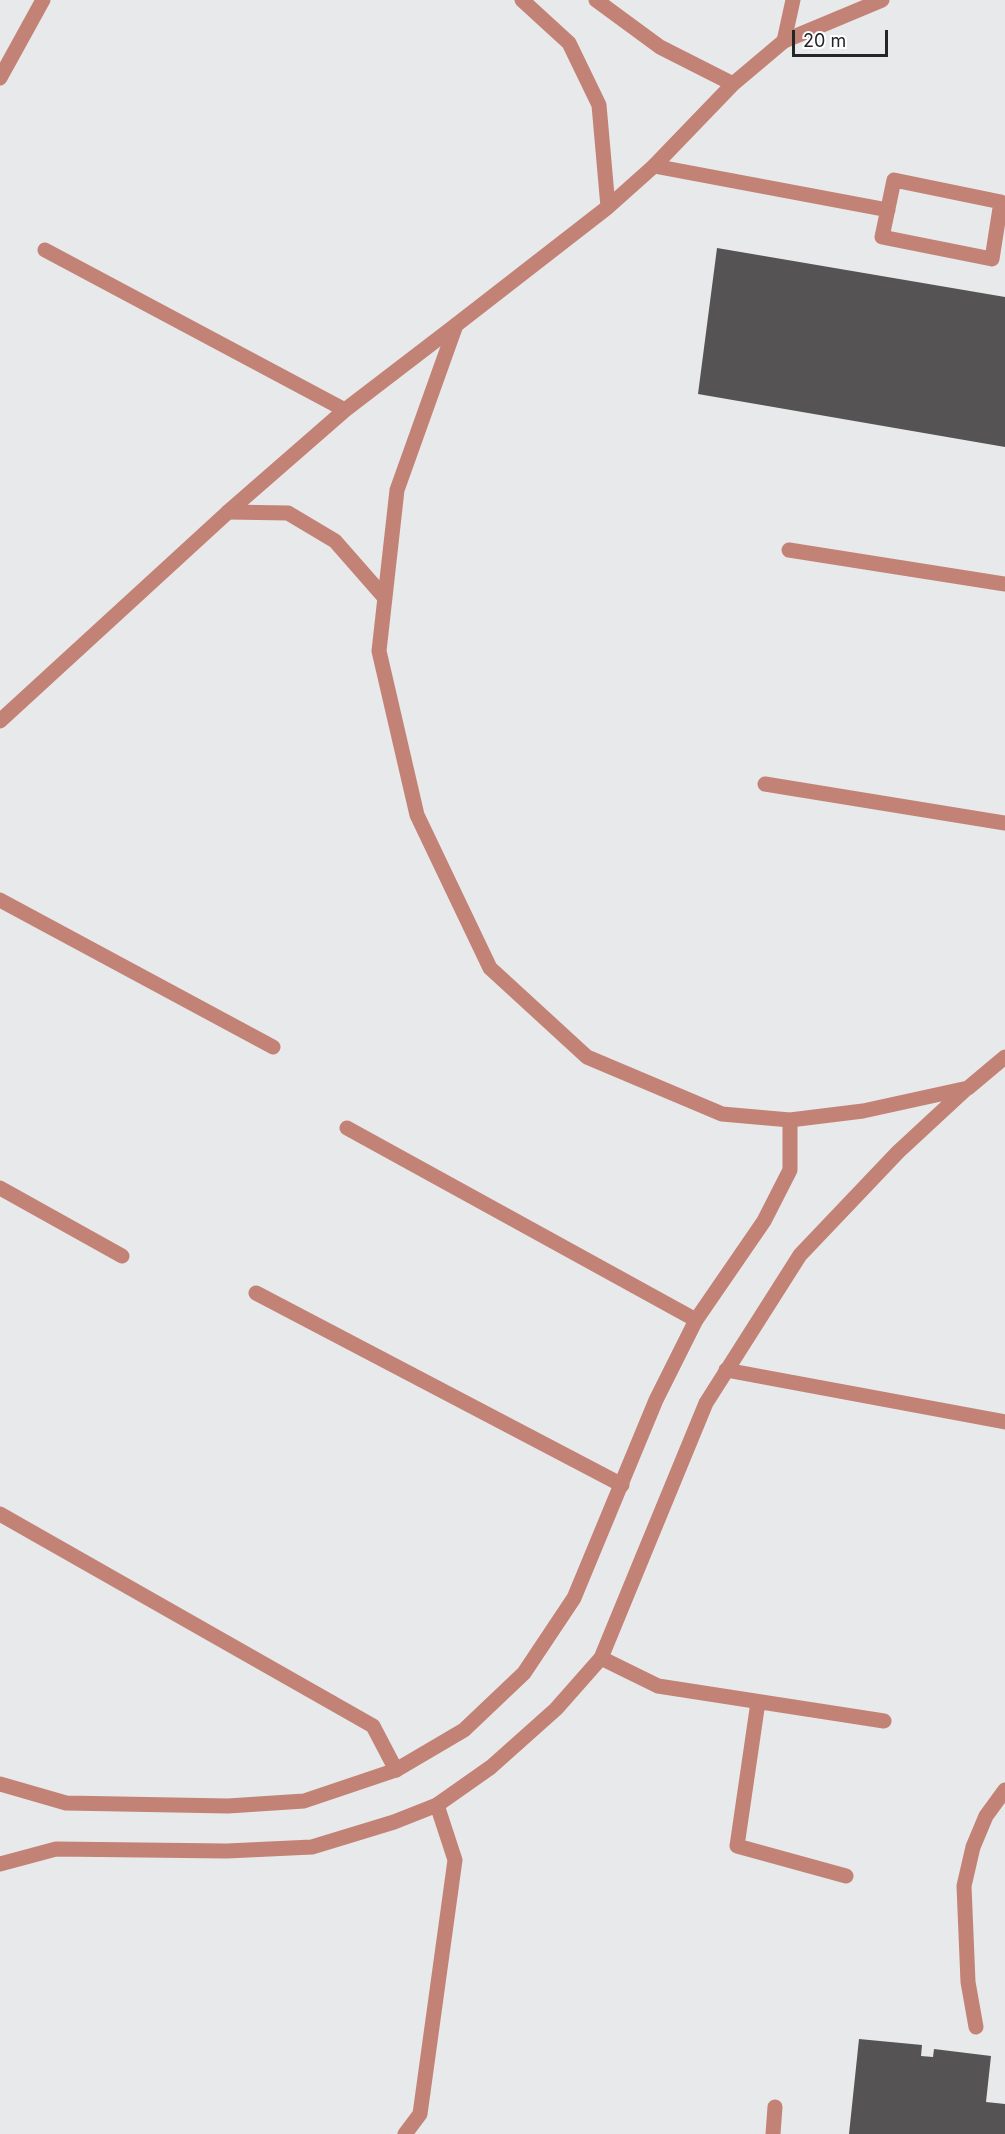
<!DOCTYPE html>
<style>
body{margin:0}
#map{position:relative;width:1005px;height:2134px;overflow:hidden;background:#e8e9eb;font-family:Inter,sans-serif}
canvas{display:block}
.scale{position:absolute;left:792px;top:30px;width:96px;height:27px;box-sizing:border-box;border:3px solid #242526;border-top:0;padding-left:8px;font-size:18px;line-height:21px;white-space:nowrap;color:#242526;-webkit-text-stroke:4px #fff;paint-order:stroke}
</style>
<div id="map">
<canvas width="1005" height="2134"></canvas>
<div class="scale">20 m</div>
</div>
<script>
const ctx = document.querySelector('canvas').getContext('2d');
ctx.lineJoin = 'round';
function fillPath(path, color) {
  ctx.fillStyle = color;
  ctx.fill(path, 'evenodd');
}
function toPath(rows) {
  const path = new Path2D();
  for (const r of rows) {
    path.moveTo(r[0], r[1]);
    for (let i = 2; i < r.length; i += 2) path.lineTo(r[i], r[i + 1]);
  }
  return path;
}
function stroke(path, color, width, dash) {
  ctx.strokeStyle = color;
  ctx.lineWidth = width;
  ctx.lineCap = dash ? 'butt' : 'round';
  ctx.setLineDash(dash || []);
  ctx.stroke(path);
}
fillPath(toPath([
 [717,248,1005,297,1005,447,698,394],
 [859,2039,922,2045,921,2056,933,2057,934,2049,991,2056,986,2102,1005,2104,1005,2134,849,2134]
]), '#555353');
stroke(toPath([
 [0,78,43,0]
]), '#c38276', 15);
stroke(toPath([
 [784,41,793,0],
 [654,166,888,210],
 [894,180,1001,202,992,259,882,237,894,180],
 [45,250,345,410],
 [789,550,1005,584],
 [0,721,228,512,345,410,456,325],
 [765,784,1005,823],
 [0,900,273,1047],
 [347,1128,696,1320],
 [0,1188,122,1256],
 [256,1293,622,1485],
 [726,1370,1005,1422],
 [0,1514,373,1726,396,1770],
 [601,1658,658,1686,884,1721],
 [758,1702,737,1846,846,1876],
 [976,2027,968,1982,964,1886,973,1847,986,1816,1005,1790],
 [405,2134,420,2114,455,1860,437,1805],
 [773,2134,775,2107]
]), '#c38276', 15);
stroke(toPath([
 [522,0,569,43,599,105,608,207],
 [596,0,660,47,733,84],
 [882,0,784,41,733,84,654,166,608,207,456,325,397,490,379,651,417,815,490,968,587,1057,722,1114,790,1120,863,1111,968,1088,1005,1057],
 [228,512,288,513,335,541,385,598],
 [0,1784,66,1803,228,1806,304,1801,396,1770,464,1730,524,1673,574,1598,656,1400,696,1320,764,1221,790,1170,790,1120],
 [0,1864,56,1849,227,1851,312,1847,394,1822,437,1805,491,1767,556,1709,601,1658,706,1403,800,1255,898,1152,966,1089]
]), '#c38276', 15);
</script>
